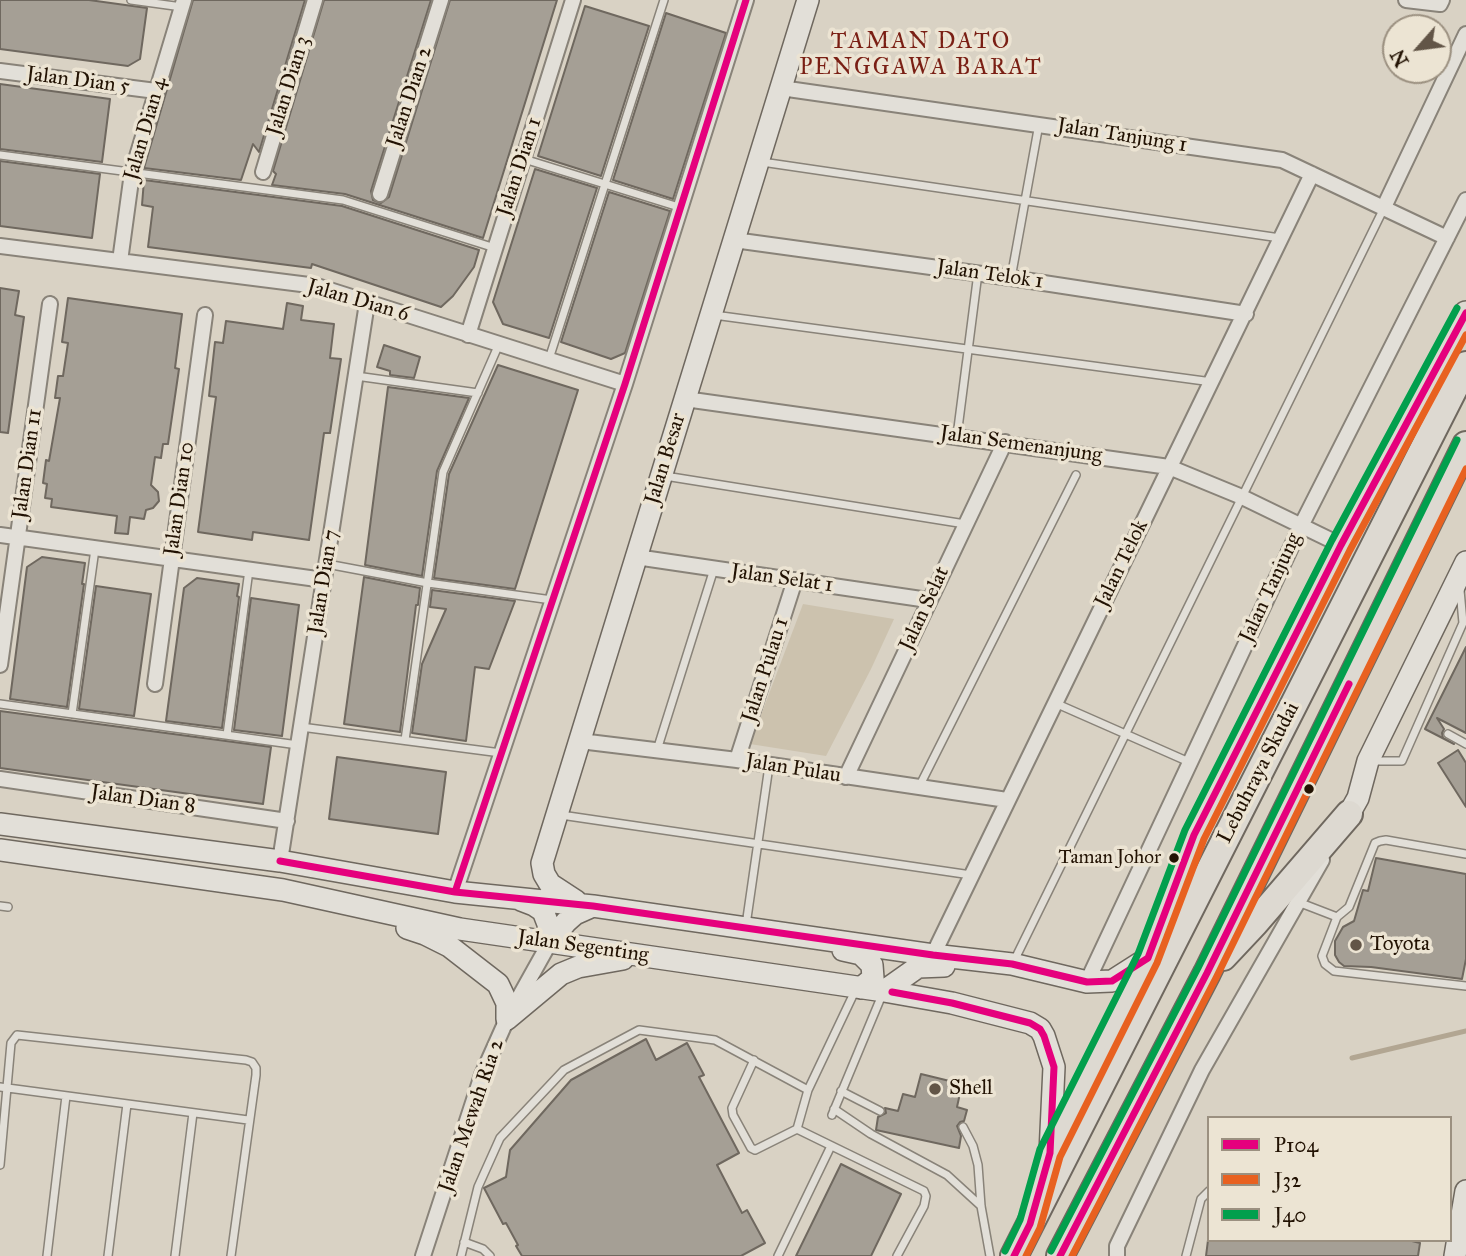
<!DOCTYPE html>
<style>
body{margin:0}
#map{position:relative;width:1466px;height:1256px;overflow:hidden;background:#d9d2c4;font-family:"IM FELL Great Primer",serif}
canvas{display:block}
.legend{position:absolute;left:1207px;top:1116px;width:245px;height:126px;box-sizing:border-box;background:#ece4d3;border:2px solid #9b9080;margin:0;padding:9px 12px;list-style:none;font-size:21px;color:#221203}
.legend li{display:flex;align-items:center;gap:14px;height:35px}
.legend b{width:35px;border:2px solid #9b9080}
.north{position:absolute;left:1382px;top:14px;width:70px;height:70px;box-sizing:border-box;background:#ece4d3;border:2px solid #9b9080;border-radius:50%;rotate:242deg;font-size:19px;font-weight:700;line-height:28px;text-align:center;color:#221203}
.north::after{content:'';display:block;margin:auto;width:24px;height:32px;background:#625547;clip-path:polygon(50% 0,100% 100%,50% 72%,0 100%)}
</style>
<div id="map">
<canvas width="1466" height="1256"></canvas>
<ul class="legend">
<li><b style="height:9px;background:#e5007d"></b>P104</li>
<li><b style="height:9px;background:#e86120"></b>J32</li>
<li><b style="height:9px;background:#029f4d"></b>J40</li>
</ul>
<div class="north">N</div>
</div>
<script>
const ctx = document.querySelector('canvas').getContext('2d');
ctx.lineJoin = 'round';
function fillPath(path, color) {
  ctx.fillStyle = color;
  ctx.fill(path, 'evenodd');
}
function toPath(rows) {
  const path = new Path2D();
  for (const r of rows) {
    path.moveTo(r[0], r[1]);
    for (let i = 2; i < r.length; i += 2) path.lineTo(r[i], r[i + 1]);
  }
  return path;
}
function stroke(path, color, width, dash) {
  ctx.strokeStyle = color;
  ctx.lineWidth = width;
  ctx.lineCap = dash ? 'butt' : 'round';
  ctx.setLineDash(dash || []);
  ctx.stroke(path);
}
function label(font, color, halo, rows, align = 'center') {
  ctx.font = font + ' "IM FELL Great Primer",serif';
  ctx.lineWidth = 7;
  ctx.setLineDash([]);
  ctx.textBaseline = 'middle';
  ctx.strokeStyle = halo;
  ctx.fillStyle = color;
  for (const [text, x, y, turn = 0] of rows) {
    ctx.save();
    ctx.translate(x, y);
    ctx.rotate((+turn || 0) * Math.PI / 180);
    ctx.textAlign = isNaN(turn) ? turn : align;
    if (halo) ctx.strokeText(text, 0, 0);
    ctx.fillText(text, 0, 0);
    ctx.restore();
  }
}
fillPath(toPath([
 [803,604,894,619,871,669,826,756,750,744]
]), '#ccc2ae');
stroke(toPath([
 [1352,1058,1466,1031]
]), '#b2a692', 5);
const building = toPath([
 [0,0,89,0,147,8,140,59,128,66,0,49,0,0],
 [193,0,305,0,259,152,253,144,241,180,144,168,193,0],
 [324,0,431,0,371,191,373,200,381,203,389,197,450,0,557,0,483,238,345,194,272,185,276,174,273,171,324,0],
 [585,6,649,26,601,176,538,156,585,6],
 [666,13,726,33,673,199,613,180,666,13],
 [0,84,110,99,102,162,0,149,0,84],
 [0,161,100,174,92,238,0,226,0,161],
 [535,169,597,188,549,338,503,324,493,302,535,169],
 [144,180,342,206,479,250,474,267,453,296,441,307,312,264,311,268,148,247,153,207,142,205,144,180],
 [609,192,670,211,625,353,611,359,561,342,609,192],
 [0,288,19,291,15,315,24,317,8,433,0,432,0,288],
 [68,298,182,314,175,368,179,369,168,444,163,444,161,458,155,457,151,485,158,492,159,501,153,508,146,510,144,519,130,517,128,534,115,533,117,516,51,507,52,499,45,498,47,484,43,483,46,460,49,461,60,398,55,398,58,376,63,376,68,343,62,342,68,298],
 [287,303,303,306,301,320,334,324,330,358,341,359,330,433,324,433,309,540,253,532,252,540,198,532,216,397,209,396,215,342,223,343,226,321,283,329,287,303],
 [384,345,420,357,414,378,390,375,390,371,377,367,384,345],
 [498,365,578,390,515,589,434,578,449,474,498,365],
 [388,387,469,398,437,471,422,576,365,565,388,387],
 [42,557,85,563,82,584,84,584,67,707,10,699,27,567,42,557],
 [364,577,420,588,418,605,416,605,400,732,344,724,364,577],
 [197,578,239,584,237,596,239,597,222,728,166,721,184,588,197,578],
 [96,586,151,594,134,716,79,709,96,586],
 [432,590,515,601,489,669,475,667,466,741,412,733,422,664,446,609,430,607,432,590],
 [251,598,299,605,282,736,234,730,251,598],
 [1466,647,1466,733,1437,718,1444,729,1442,733,1443,738,1454,744,1425,729,1466,647],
 [0,711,271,747,263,804,0,768,0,711],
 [1458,750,1466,763,1466,807,1438,763,1458,750],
 [337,757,446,772,438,834,329,819,337,757],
 [1376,858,1466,874,1466,959,1462,979,1371,967,1344,966,1339,962,1335,955,1335,941,1343,927,1354,921,1363,890,1368,891,1376,858],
 [646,1039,656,1060,687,1043,704,1075,699,1077,739,1153,717,1165,742,1213,747,1210,765,1243,741,1256,522,1256,516,1246,518,1245,506,1223,503,1224,484,1188,506,1177,510,1150,571,1080,646,1039],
 [921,1074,962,1084,957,1107,967,1110,964,1121,960,1122,957,1126,961,1136,959,1148,876,1130,878,1117,886,1113,885,1108,898,1111,903,1094,915,1097,921,1074],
 [841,1164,901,1194,871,1256,796,1256,841,1164],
 [1208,1240,1408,1240,1420,1243,1418,1256,1206,1256,1208,1240]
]);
fillPath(building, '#a59f95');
stroke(building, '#6f685f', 2);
const lane = toPath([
 [131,0,182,7],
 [0,155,343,200,495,248],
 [524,159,682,208],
 [762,162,1280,238],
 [1011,278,1039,124],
 [714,315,1212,382],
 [549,359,664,0],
 [356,376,478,393],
 [957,436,978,273],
 [665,476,965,524],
 [327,564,428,583,552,600],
 [1055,703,1189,762],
 [0,704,298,745],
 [72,714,95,549],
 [301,727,501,753],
 [1448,734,1466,744],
 [227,735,249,570],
 [405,740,443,472,499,344],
 [657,750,714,569],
 [1373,761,1402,761,1463,623,1460,590],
 [919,787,1076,475],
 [561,815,971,875],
 [1298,902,1337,917,1349,907,1375,843,1380,841,1386,840,1466,854],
 [0,906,8,907],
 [1337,917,1322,956,1325,964,1334,971,1466,986],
 [746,925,769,766],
 [1014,961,1384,208],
 [754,1060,732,1108,733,1115,751,1148,755,1150,797,1129,808,1090,855,991],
 [0,1087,248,1120],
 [841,1091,880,1111],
 [834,1109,871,1134,947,1175,981,1206],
 [832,1115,882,995],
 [963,1127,973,1146,978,1165,981,1206,990,1256],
 [797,1129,924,1191,926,1196,924,1206,897,1256],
 [0,1165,11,1043,17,1035,246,1060,252,1062,256,1068,256,1075,231,1256],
 [464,1242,483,1249,490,1256],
 [47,1256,66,1096],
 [108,1256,127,1104],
 [175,1256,193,1113],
 [461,1256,478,1187,500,1138,564,1070,639,1030,715,1040,808,1090],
 [778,1256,831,1146],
 [1186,1256,1201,1199,1209,1191]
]);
const street = toPath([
 [1406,0,1440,4,1442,0],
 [0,71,156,91],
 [781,88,1282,160,1447,238],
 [263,172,315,0],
 [380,194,441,0],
 [1384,207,1466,34],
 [734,240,1011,278,1246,314],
 [0,246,317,286,625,384],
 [120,261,132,173,184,0],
 [468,335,573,0],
 [685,399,1169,467,1242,497,1341,545],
 [0,535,324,580],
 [636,557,928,600],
 [0,665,50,304],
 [155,684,205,315],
 [580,741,737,760,1007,800],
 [737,760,795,580],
 [846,777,1005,442],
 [0,779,287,821],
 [280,861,367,303],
 [455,892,625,384,746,0],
 [933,955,1312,174],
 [1087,982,1301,526,1466,200],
 [423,1256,482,1075,507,1019,550,942],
 [1117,1256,1117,1246,1202,1070,1322,860]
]);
const secondary = toPath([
 [1349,814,1358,798,1368,761,1466,562],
 [0,824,280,861,455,892,593,906,933,955,1012,964,1087,982,1112,981,1148,958],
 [0,850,283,890,460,929,884,991,952,1003,1030,1023,1040,1029,1044,1036,1054,1067,1050,1153],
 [521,900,534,905,543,911,548,924,550,942],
 [576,901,550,884,544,874,542,863,808,0],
 [407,928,425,934,449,946,498,984,507,1003,507,1019],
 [550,942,566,922,575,914,593,906],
 [843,950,861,954,872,965,873,978,861,988],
 [884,991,918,967,944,966],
 [507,1019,561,974,578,967,623,959],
 [1455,1256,1466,1191]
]);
const primary = toPath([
 [1040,1190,1050,1153,1148,958,1194,835,1341,545,1466,313]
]);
const highway = toPath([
 [1223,957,1255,923,1349,814],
 [1014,1256,1466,365],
 [1060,1256,1207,973,1466,445]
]);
stroke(lane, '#898379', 10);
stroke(street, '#898379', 18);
stroke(secondary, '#6f685f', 24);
stroke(primary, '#6f685f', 26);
stroke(highway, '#6f685f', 30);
stroke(lane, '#e2dfd8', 7);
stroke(street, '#e2dfd8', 14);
stroke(secondary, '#e2dfd8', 21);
stroke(primary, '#ddd9d1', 23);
stroke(highway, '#ddd9d1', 26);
stroke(toPath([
 [280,861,455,892,593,906,933,955,1012,964,1087,982,1112,981,1148,958,1194,835,1341,545,1466,313],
 [455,892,625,384,746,0],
 [892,992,952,1003,1030,1023,1040,1029,1044,1036,1054,1067,1050,1153,1030,1224,1014,1256],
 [1060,1256,1207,973,1349,684]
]), '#e5007d', 7);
stroke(toPath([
 [1026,1256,1040,1228,1060,1157,1157,963,1204,839,1350,550,1466,335],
 [1072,1256,1216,978,1466,469]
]), '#e86120', 7);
stroke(toPath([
 [1005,1251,1020,1220,1040,1149,1138,954,1185,830,1332,540,1457,308],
 [1051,1251,1198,968,1457,440]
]), '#029f4d', 7);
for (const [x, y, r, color] of [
 [1309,789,6,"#221203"],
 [1174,858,6,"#221203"],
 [1356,945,7,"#625547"],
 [935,1089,7,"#625547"]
]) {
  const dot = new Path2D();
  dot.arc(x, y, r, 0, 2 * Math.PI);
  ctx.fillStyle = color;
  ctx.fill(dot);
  stroke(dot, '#ece4d3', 2.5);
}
label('19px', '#221203', '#ece4d3', [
 ["Taman Johor",1161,858]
], 'right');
label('21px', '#221203', '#ece4d3', [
 ["Jalan Dian 5",78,81,7],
 ["Jalan Dian 3",289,86,-73],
 ["Jalan Dian 2",410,97,-72],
 ["Jalan Dian 4",146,129,-74],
 ["Jalan Tanjung 1",1122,136,9],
 ["Jalan Dian 1",520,167,-72],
 ["Jalan Telok 1",990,275,8],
 ["Jalan Dian 6",358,301,16],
 ["Jalan Semenanjung",1021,445,8],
 ["Jalan Besar",666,459,-73],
 ["Jalan Dian 11",28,464,-82],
 ["Jalan Dian 10",180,499,-82],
 ["Jalan Telok",1122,564,-64],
 ["Jalan Selat 1",782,579,8],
 ["Jalan Dian 7",324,582,-81],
 ["Jalan Tanjung",1271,588,-65],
 ["Jalan Selat",925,609,-65],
 ["Jalan Pulau 1",766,670,-72],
 ["Jalan Pulau",793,769,9],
 ["Lebuhraya Skudai",1259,773,-63],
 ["Jalan Dian 8",143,800,8],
 ["Jalan Segenting",583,947,8],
 ["Jalan Mewah Ria 2",472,1116,-71]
]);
label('21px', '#221203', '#ece4d3', [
 ["Toyota",1370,945],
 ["Shell",949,1089]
], 'left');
ctx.letterSpacing = '2px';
label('23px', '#7a1f14', '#ece4d3', [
 ["TAMAN DATO",921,42],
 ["PENGGAWA BARAT",921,68]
]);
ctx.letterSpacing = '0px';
</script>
